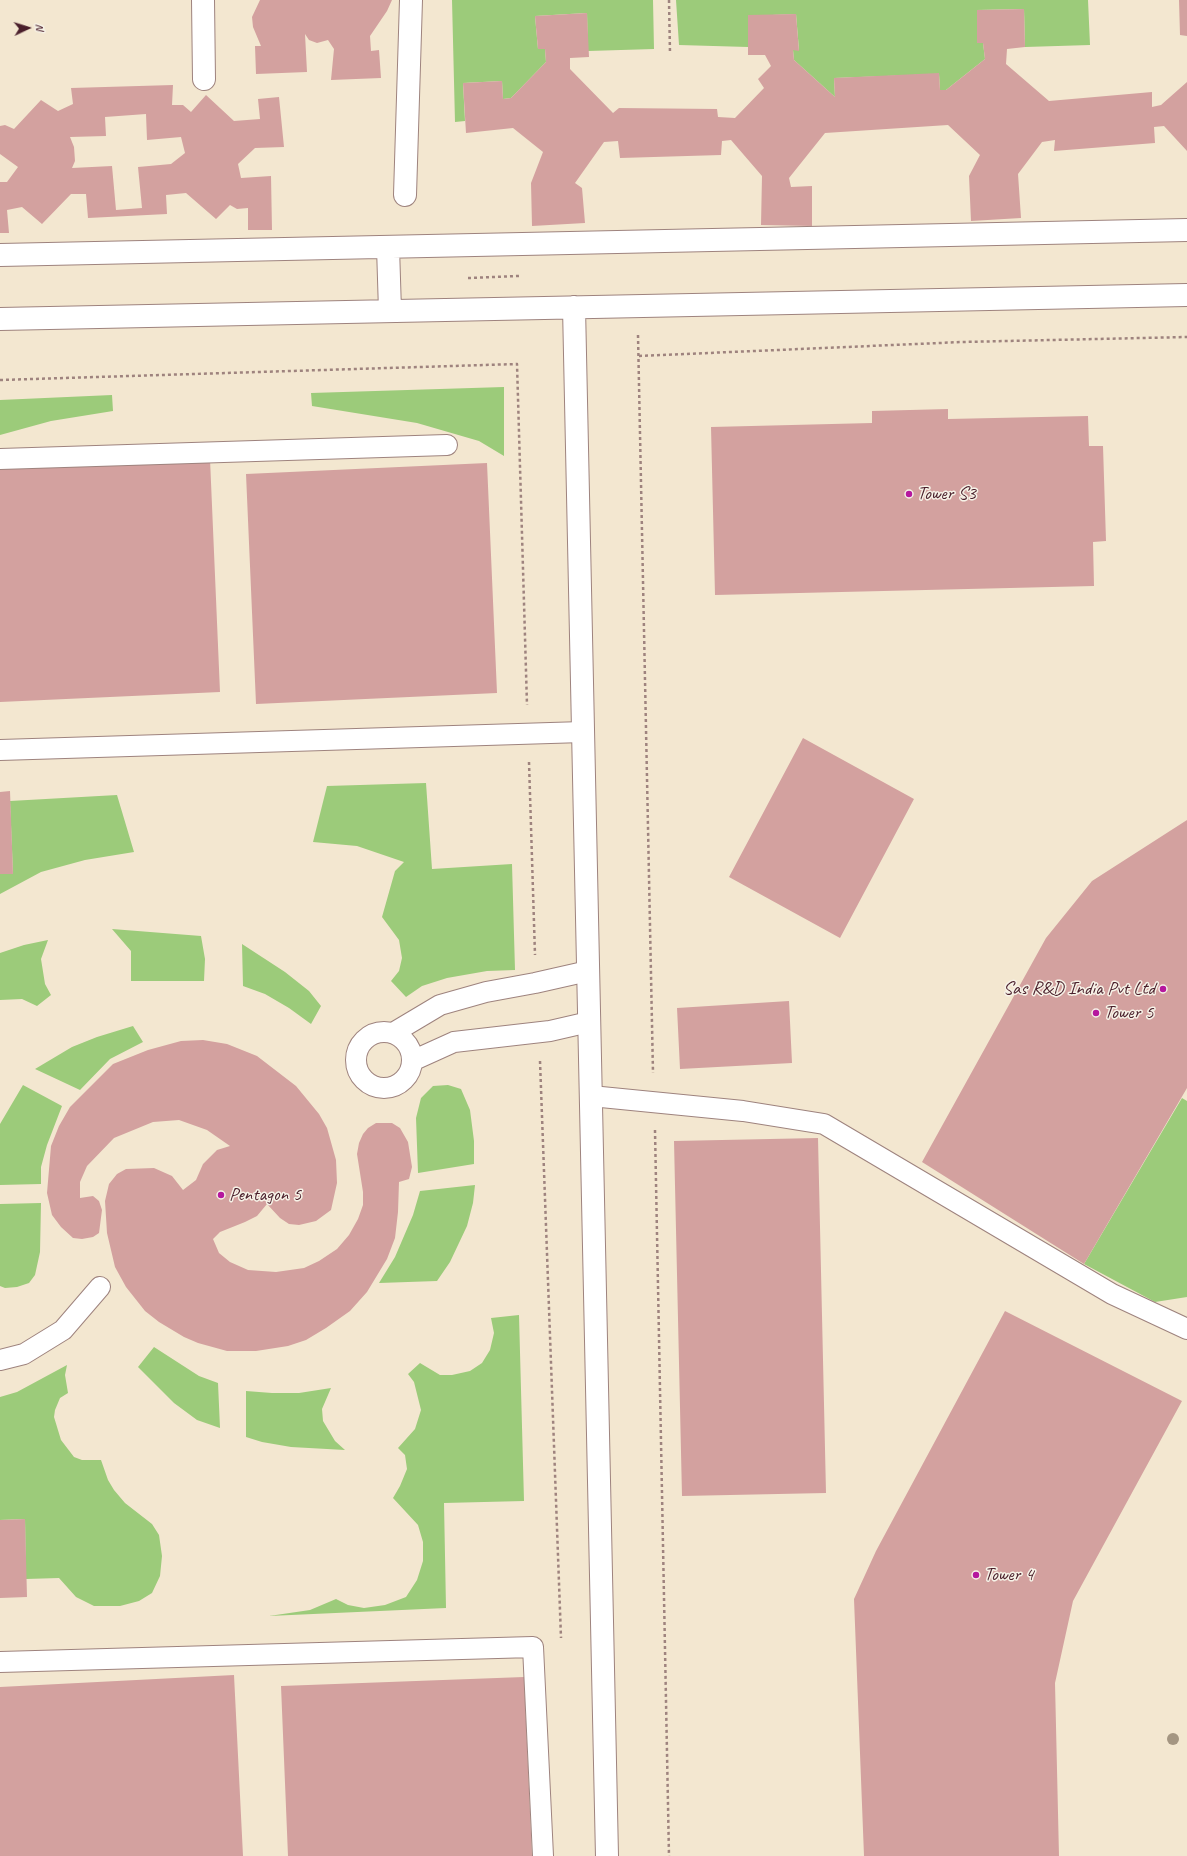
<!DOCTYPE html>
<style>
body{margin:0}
#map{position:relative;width:1187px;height:1856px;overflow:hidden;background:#f3e7d0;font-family:Caveat,sans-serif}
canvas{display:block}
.north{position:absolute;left:8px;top:8px;width:40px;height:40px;-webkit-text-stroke:3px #f7f3e8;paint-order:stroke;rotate:86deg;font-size:11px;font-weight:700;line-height:16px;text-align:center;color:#4a1f2b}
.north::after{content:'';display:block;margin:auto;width:14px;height:18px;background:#4a1f2b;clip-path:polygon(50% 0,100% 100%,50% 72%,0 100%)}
</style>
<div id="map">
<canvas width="1187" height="1856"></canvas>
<div class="north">N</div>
</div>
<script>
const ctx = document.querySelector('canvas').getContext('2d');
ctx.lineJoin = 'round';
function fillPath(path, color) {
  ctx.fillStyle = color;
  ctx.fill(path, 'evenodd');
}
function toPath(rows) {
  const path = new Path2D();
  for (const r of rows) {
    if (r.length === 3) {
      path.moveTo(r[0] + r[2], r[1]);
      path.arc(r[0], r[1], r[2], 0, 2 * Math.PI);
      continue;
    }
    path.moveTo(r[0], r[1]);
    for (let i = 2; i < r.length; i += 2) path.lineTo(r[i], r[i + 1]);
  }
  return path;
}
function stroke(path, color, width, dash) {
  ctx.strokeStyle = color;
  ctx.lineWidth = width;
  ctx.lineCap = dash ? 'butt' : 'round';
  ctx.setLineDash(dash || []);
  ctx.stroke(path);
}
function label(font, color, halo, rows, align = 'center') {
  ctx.font = font + ' Caveat,sans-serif';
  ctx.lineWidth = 3;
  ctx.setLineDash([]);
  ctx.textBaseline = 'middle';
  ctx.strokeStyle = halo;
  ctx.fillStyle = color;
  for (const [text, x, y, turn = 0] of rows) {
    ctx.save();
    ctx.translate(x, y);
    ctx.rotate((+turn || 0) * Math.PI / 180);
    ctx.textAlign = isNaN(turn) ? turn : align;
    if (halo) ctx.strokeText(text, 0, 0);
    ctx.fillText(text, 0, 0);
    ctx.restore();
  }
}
fillPath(toPath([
 [452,0,653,0,654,49,588,51,587,13,535,16,538,49,545,49,546,62,511,98,503,99,502,81,463,83,465,121,455,122],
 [676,0,1088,0,1090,45,1025,47,1024,9,977,10,977,43,983,43,985,59,946,90,940,90,939,74,834,78,835,97,794,60,793,50,799,50,796,14,748,16,748,47,679,45],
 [504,387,504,456,479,441,417,423,312,406,311,393],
 [112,395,113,411,51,421,0,435,0,400],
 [426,783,432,869,512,864,515,970,487,971,447,978,422,986,406,997,391,981,399,971,402,958,399,940,382,917,395,871,404,862,357,846,313,842,327,786],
 [117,795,134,852,85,860,41,872,0,894,0,874,13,874,10,801],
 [112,929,201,936,205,959,204,981,131,981,131,951],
 [48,940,41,959,45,984,51,995,37,1006,22,999,0,1000,0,953,24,945],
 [242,944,285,972,309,991,321,1006,311,1024,289,1008,265,994,243,986],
 [133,1026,143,1042,110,1059,80,1090,35,1069,72,1047,97,1037],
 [23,1085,62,1106,47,1145,41,1167,41,1184,0,1185,0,1124],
 [448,1085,461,1089,470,1110,474,1141,474,1164,418,1173,416,1118,421,1098,433,1086],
 [1182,1098,1187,1101,1187,1297,1155,1302,1084,1264],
 [475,1185,473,1203,467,1226,450,1262,437,1281,379,1283,395,1257,413,1215,420,1191],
 [41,1203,40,1252,35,1275,29,1283,17,1287,5,1288,0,1286,0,1204],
 [519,1315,524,1501,444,1503,446,1608,269,1616,310,1610,336,1599,348,1605,364,1608,385,1605,406,1597,417,1580,423,1561,423,1542,418,1525,393,1498,400,1486,407,1469,405,1455,398,1448,415,1429,421,1410,414,1382,408,1374,420,1363,440,1375,452,1375,470,1371,482,1363,490,1350,494,1333,491,1318],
 [154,1347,199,1376,218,1383,220,1428,197,1420,174,1403,138,1367],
 [67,1365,65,1375,68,1393,60,1398,55,1410,54,1417,61,1440,74,1457,82,1460,101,1460,108,1480,114,1490,125,1503,152,1524,159,1535,162,1556,160,1576,152,1593,139,1601,120,1606,94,1606,76,1597,59,1578,26,1579,25,1519,0,1520,0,1397,17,1392],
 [331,1388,322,1409,323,1421,335,1441,345,1450,291,1447,262,1442,246,1437,246,1391,272,1393,299,1393]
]), '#9ccb7a');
fillPath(toPath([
 [260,0,392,0,387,11,370,36,371,51,379,50,381,78,331,80,334,49,328,40,317,43,309,40,305,34,307,72,256,74,255,46,261,46,253,27,252,17],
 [1179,0,1187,0,1187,36,1180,35],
 [1024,9,1025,47,1007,49,1006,64,1049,101,1152,92,1152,107,1161,105,1187,82,1187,151,1164,126,1154,127,1155,143,1054,151,1055,140,1042,142,1018,174,1021,218,971,221,969,176,980,155,948,125,825,133,789,178,791,187,812,186,812,226,761,225,762,176,731,140,722,141,721,155,620,158,618,141,604,142,575,183,582,188,585,223,532,226,531,183,543,152,513,128,466,133,463,83,502,81,503,99,511,98,546,62,545,49,538,49,535,16,587,13,589,57,570,58,570,69,613,113,619,108,717,109,718,117,735,118,764,88,758,79,771,66,765,55,748,55,748,15,796,14,799,51,793,50,794,60,835,97,834,78,939,73,940,90,946,90,985,59,983,43,977,43,977,10],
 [173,85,172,105,183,105,191,112,206,95,234,121,260,119,258,99,279,97,284,147,255,148,238,164,241,178,271,176,272,230,248,230,248,208,237,209,230,205,216,219,186,193,166,195,167,214,88,218,86,194,71,194,42,224,22,207,7,210,9,233,0,233,0,182,7,182,18,167,0,154,0,126,5,125,14,129,41,100,58,111,73,104,71,88],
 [146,114,147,140,181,137,185,153,171,164,138,167,142,208,116,210,112,166,72,168,75,161,74,147,70,137,106,136,105,117],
 [948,409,948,419,1088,416,1089,446,1103,446,1106,541,1093,542,1094,586,715,595,711,427,872,423,872,411],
 [210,459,220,692,0,702,0,469],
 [487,463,497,693,256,704,246,474],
 [803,738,914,799,840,938,729,877],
 [10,791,13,874,0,874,0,792],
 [1187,820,1187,1088,1084,1264,922,1162,1046,938,1092,881],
 [789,1001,792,1063,680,1069,677,1008],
 [203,1040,227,1044,257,1056,296,1086,319,1114,327,1128,336,1160,337,1183,331,1210,316,1221,299,1225,289,1224,280,1218,267,1204,257,1216,245,1222,220,1232,213,1239,219,1253,230,1262,248,1270,276,1272,304,1268,319,1261,337,1249,349,1235,358,1219,363,1205,363,1192,357,1154,359,1143,363,1134,368,1128,376,1123,392,1123,400,1128,408,1142,412,1167,409,1179,399,1182,398,1212,395,1238,387,1259,367,1292,350,1311,326,1328,306,1340,288,1346,256,1351,227,1351,198,1343,184,1337,159,1322,145,1311,126,1287,115,1267,107,1233,105,1201,109,1184,117,1174,126,1169,154,1168,172,1176,183,1190,196,1180,203,1164,217,1150,230,1146,207,1130,179,1120,153,1122,114,1138,87,1166,80,1182,80,1198,93,1196,99,1201,102,1210,99,1233,93,1237,82,1239,73,1238,61,1227,52,1215,47,1193,51,1146,59,1126,70,1107,113,1064,148,1050,181,1041],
 [818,1138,826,1493,682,1496,674,1141],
 [1005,1311,1182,1401,1073,1601,1055,1683,1059,1856,864,1856,854,1599,876,1551],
 [25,1519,27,1597,0,1598,0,1520],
 [234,1675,243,1856,0,1856,0,1687],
 [524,1677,532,1856,288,1856,281,1686]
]), '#d3a19f');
const service = toPath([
 [0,459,447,445],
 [0,750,583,732],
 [384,1060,28],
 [393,1033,440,1005,486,992,535,983,588,971],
 [412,1061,454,1042,550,1031,589,1022],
 [591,1096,743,1111,824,1124,1112,1294,1187,1329],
 [0,1360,24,1354,63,1330,100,1287],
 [0,1662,533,1647,543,1856]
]);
const minor = toPath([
 [203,0,204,79],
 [405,195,411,0],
 [388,247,390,311],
 [0,255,1187,230],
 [574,307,607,1856],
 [0,319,1187,295]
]);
stroke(service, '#9e837e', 22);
stroke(minor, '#9e837e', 24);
stroke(toPath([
 [669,0,670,53],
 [468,278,519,276],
 [638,335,653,1073],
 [639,356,962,342,1187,337],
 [0,380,517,364,527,705],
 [529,762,535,955],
 [540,1061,561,1638],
 [655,1130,669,1856]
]), '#9e837e', 2.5, [3, 3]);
stroke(service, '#fff', 20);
stroke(minor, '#fff', 22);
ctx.fillStyle = '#a49682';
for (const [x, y] of [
 [1173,1739]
]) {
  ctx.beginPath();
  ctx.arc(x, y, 6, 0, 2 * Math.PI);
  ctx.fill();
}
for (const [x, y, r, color] of [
 [909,494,4,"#b5179e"],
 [1163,989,4,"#b5179e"],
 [1096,1013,4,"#b5179e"],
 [221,1195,4,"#b5179e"],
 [976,1575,4,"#b5179e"]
]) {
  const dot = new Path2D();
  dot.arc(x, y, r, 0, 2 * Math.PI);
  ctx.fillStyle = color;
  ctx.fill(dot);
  stroke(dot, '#f7f3e8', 1.5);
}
label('19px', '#4a1f2b', '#f7f3e8', [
 ["Tower S3",917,494],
 ["Sas R&D India Pvt Ltd",1155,989,"right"],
 ["Tower 5",1104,1013],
 ["Pentagon 5",229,1195],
 ["Tower 4",984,1575]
], 'left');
</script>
